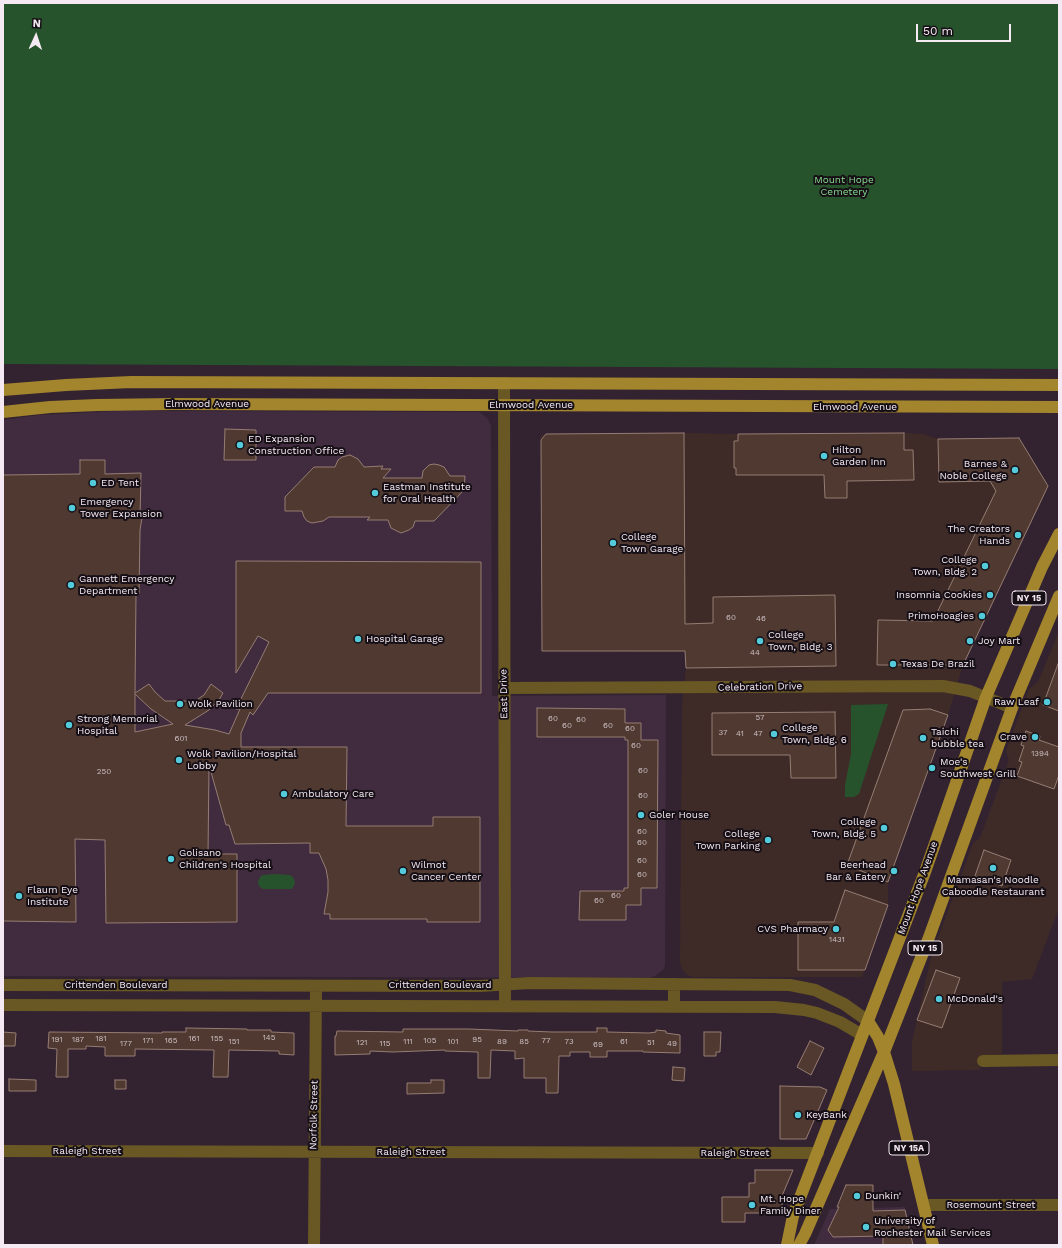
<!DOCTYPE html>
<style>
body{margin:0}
#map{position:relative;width:1062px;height:1248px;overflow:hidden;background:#332331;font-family:"Work Sans",sans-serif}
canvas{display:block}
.frame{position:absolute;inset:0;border:4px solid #f5eaf3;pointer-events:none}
.north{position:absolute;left:16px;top:16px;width:40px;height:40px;-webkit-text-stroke:3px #160f15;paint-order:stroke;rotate:3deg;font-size:11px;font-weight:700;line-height:16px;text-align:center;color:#f5eaf3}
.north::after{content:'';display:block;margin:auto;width:14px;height:18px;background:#f5eaf3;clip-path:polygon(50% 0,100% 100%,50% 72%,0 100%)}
.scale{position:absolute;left:916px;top:24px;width:95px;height:18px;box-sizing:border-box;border:2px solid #f5eaf3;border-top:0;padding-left:5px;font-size:12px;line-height:14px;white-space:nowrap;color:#f5eaf3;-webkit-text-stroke:3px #160f15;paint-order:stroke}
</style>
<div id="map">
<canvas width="1062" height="1248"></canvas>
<div class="frame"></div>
<div class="north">N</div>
<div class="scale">50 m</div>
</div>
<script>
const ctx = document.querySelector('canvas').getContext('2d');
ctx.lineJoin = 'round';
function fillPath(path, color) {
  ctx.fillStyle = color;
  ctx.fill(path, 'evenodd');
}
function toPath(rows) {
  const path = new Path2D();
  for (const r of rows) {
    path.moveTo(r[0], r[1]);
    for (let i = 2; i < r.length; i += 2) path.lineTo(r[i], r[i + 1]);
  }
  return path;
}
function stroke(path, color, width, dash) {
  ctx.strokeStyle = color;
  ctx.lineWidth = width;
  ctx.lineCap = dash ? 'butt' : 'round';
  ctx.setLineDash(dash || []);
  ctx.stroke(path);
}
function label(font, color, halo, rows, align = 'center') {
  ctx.font = font + ' "Work Sans",sans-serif';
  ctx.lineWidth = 4;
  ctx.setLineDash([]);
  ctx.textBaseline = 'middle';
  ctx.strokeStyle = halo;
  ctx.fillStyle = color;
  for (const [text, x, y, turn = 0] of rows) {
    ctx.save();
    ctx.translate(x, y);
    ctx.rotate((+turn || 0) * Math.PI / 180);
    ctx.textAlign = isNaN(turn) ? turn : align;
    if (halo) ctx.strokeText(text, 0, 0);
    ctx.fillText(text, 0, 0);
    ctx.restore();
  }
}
fillPath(toPath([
 [684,433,738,434,904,433,923,434,938,439,1019,438,1048,486,963,665,948,715,888,882,888,905,862,977,693,977,687,975,682,969,680,962,682,705,686,668,685,652,542,651,541,435],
 [1059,631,1059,908,1032,979,1002,982,1002,1054,981,1056,980,1070,912,1071,912,1042,931,957,973,843,980,838,1009,760,1006,751,1029,689,1038,682]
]), '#3e2b27');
fillPath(toPath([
 [117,411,478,412,481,413,488,419,491,426,492,696,666,695,665,964,664,969,655,976,650,978,3,976,3,420,39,415],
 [905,1207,914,1245,814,1245,830,1209]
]), '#412c3f');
fillPath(toPath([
 [3,3,1059,3,1059,369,3,364],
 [888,704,859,794,854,797,845,797,845,785,851,754,851,705],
 [275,874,290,875,293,877,295,882,294,886,291,889,263,889,259,886,258,882,260,877,263,875]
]), '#26532c');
const building = toPath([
 [225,429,256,430,256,460,224,460,225,429],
 [684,433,685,624,713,623,713,597,835,595,836,666,686,668,685,651,542,651,541,440,546,434,684,433],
 [904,433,904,450,913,450,914,480,847,481,847,498,825,498,824,475,736,475,736,468,734,468,734,441,738,441,738,434,904,433],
 [1019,438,1048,486,963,665,877,665,878,620,933,621,996,491,990,481,939,482,938,439,1019,438],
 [350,455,358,459,364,467,383,466,381,469,391,469,383,478,422,478,423,471,429,465,434,464,439,465,444,467,450,476,465,476,464,490,434,521,415,521,413,527,409,530,401,533,391,528,388,520,367,520,370,517,329,517,323,521,312,523,307,521,304,517,302,511,285,511,285,497,314,467,335,467,338,460,342,457,350,455],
 [80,460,105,460,105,474,141,473,140,518,142,518,140,530,139,594,136,594,135,693,149,684,155,692,165,701,195,701,204,695,211,684,223,693,219,700,209,710,185,725,215,730,229,734,240,709,236,709,269,642,258,636,236,673,236,561,481,562,481,693,268,693,253,715,250,712,241,733,241,747,347,747,346,826,433,826,433,817,480,817,480,922,427,922,427,919,330,919,330,914,324,914,328,892,328,880,326,869,319,853,310,853,310,843,235,844,229,825,226,825,209,765,208,854,237,854,237,922,106,923,105,840,75,839,76,922,3,921,3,475,80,474,80,460],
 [135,694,151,709,173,724,135,732,135,694],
 [1058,664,1059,664,1059,711,1043,705,1058,664],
 [537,708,625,709,625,723,641,723,641,740,658,740,657,888,641,888,641,905,626,905,626,920,579,920,580,891,624,891,624,888,628,888,628,740,625,740,625,737,537,737,537,708],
 [930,709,948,715,888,882,847,865,903,710,930,709],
 [835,712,836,778,791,778,790,755,712,755,712,713,835,712],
 [1026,731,1040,736,1039,740,1059,747,1059,775,1054,789,1017,776,1022,762,1019,761,1024,746,1021,745,1026,731],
 [984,850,1011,860,1002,886,975,876,984,850],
 [845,890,888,905,865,970,798,970,798,922,834,922,845,890],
 [936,970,960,978,942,1028,917,1020,936,970],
 [186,1028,247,1029,247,1030,271,1030,271,1032,294,1033,294,1055,279,1054,279,1051,229,1050,228,1077,213,1077,214,1050,135,1049,135,1056,105,1056,105,1047,86,1046,86,1049,68,1049,68,1077,56,1077,57,1049,48,1048,49,1032,162,1033,162,1032,186,1032,186,1028],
 [597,1028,607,1028,607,1032,649,1033,656,1032,656,1030,666,1031,666,1033,680,1035,680,1053,643,1052,643,1051,607,1051,607,1057,590,1057,590,1052,570,1052,570,1056,559,1056,558,1093,546,1093,546,1078,524,1078,524,1058,515,1059,515,1051,491,1050,490,1078,478,1078,478,1052,445,1051,445,1050,393,1052,370,1051,370,1054,335,1055,335,1036,336,1036,337,1031,403,1032,403,1029,469,1029,518,1031,518,1030,528,1030,528,1031,552,1032,597,1032,597,1028],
 [3,1032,16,1033,15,1046,3,1046,3,1032],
 [704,1032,721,1032,720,1052,716,1052,716,1056,704,1056,704,1032],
 [810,1041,824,1048,811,1075,797,1067,810,1041],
 [673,1067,685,1068,684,1081,672,1080,673,1067],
 [9,1079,36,1080,36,1091,9,1091,9,1079],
 [115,1080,126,1080,126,1089,115,1089,115,1080],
 [431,1080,444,1080,444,1093,407,1094,407,1083,431,1083,431,1080],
 [780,1086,820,1087,827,1090,806,1139,780,1139,780,1086],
 [755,1170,793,1170,782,1196,782,1213,745,1213,745,1222,722,1222,722,1197,749,1197,749,1183,755,1183,755,1170],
 [846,1185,873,1185,873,1211,905,1210,913,1245,883,1245,883,1236,833,1237,828,1230,839,1207,837,1207,846,1185]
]);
fillPath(building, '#4f3931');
stroke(building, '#967d73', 1);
stroke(toPath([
 [504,383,505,1006],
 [504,688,943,686,970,691,1012,708],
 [3,985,480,986,530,983,790,985,815,990,844,1004,868,1021],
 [3,1005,775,1007,804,1010,817,1013,840,1022,862,1035],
 [674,1007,674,984],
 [983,1061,1059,1060],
 [3,1151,818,1153],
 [924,1205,1059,1205],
 [314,1245,316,986]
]), '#695724', 12);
stroke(toPath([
 [3,390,66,385,131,382,1059,385],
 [3,412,50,407,97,405,173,404,1059,407],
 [868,1021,878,1037,884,1052,894,1084,933,1245],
 [787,1245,793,1216,925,872,986,697,1042,567,1059,534],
 [799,1245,805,1234,884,1052,928,940,1012,708,1059,596]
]), '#a2852c', 12);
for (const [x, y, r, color] of [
 [240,445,4,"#53cbda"],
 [824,456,4,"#53cbda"],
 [1015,470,4,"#53cbda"],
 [93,483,4,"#53cbda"],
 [375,493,4,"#53cbda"],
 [72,508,4,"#53cbda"],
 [1018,535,4,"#53cbda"],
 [613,543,4,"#53cbda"],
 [985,566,4,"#53cbda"],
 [71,585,4,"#53cbda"],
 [990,595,4,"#53cbda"],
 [982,616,4,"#53cbda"],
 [358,639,4,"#53cbda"],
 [760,641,4,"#53cbda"],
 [970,641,4,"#53cbda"],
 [893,664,4,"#53cbda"],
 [1047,702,4,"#53cbda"],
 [180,704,4,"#53cbda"],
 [69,725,4,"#53cbda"],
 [774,734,4,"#53cbda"],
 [1035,737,4,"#53cbda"],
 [923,738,4,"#53cbda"],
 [179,760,4,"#53cbda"],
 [932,768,4,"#53cbda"],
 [284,794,4,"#53cbda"],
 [641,815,4,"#53cbda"],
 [884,828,4,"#53cbda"],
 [768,840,4,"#53cbda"],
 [171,859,4,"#53cbda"],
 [993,868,4,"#53cbda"],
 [403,871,4,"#53cbda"],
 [894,871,4,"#53cbda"],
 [19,896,4,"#53cbda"],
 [836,929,4,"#53cbda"],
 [939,999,4,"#53cbda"],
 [798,1115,4,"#53cbda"],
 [857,1196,4,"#53cbda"],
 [752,1205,4,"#53cbda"],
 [866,1227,4,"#53cbda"]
]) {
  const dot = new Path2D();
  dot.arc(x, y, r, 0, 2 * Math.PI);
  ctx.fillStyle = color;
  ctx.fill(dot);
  stroke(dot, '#160f15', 1.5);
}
label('8px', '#ccbec2', null, [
 ["60",731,618],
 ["46",761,619],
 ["44",755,653],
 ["57",760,718],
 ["60",553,719],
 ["60",581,720],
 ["60",567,726],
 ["60",608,726],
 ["60",630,729],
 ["37",723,733],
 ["41",740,734],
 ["47",758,734],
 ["601",181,739],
 ["60",636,746],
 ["1394",1040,754],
 ["60",643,771],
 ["250",104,772],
 ["60",643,796],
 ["60",642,832],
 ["60",642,843],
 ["60",642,861],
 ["60",642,875],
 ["60",616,896],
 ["60",599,901],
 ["1431",837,940],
 ["145",269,1038],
 ["181",101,1039],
 ["161",194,1039],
 ["155",217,1039],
 ["191",57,1040],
 ["187",78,1040],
 ["95",477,1040],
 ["171",148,1041],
 ["165",171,1041],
 ["105",430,1041],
 ["77",546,1041],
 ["151",234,1042],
 ["111",408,1042],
 ["101",453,1042],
 ["89",502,1042],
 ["85",524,1042],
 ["73",569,1042],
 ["61",624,1042],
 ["121",362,1043],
 ["51",651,1043],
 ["177",126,1044],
 ["115",385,1044],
 ["49",672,1044],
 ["69",598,1045]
]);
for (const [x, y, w] of [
 [1029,598,34],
 [925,948,34],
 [909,1148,40]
]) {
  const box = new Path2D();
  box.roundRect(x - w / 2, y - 7, w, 14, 3);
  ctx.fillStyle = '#160f15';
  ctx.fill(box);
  stroke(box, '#f5eaf3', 1);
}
label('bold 9px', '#f5eaf3', null, [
 ["NY 15",1029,598],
 ["NY 15",925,948],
 ["NY 15A",909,1148]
]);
label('10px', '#86da8f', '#160f15', [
 ["Mount Hope",844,180],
 ["Cemetery",844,192]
]);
label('10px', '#f5eaf3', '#160f15', [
 ["Elmwood Avenue",207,404],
 ["Elmwood Avenue",531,405],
 ["Elmwood Avenue",855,407],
 ["Celebration Drive",760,687,-1],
 ["East Drive",504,694,-91],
 ["Mount Hope Avenue",918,888,-70],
 ["Crittenden Boulevard",116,985],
 ["Crittenden Boulevard",440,985],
 ["Norfolk Street",314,1115,-89],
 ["Raleigh Street",87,1151],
 ["Raleigh Street",411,1152],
 ["Raleigh Street",735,1153],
 ["Rosemount Street",991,1205]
]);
label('10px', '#f5eaf3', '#160f15', [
 ["ED Expansion",248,439],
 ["Construction Office",248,451],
 ["Hilton",832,450],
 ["Garden Inn",832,462],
 ["Barnes &",1007,464,"right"],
 ["Noble College",1007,476,"right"],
 ["ED Tent",101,483],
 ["Eastman Institute",383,487],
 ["for Oral Health",383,499],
 ["Emergency",80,502],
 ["Tower Expansion",80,514],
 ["The Creators",1010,529,"right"],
 ["Hands",1010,541,"right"],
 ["College",621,537],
 ["Town Garage",621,549],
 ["College",977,560,"right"],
 ["Town, Bldg. 2",977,572,"right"],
 ["Gannett Emergency",79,579],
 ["Department",79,591],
 ["Insomnia Cookies",982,595,"right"],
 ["PrimoHoagies",974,616,"right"],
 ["College",768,635],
 ["Town, Bldg. 3",768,647],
 ["Hospital Garage",366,639],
 ["Joy Mart",978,641],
 ["Texas De Brazil",901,664],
 ["Raw Leaf",1039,702,"right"],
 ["Wolk Pavilion",188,704],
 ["Strong Memorial",77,719],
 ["Hospital",77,731],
 ["College",782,728],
 ["Town, Bldg. 6",782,740],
 ["Taichi",931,732],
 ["bubble tea",931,744],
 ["Crave",1027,737,"right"],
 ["Wolk Pavilion/Hospital",187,754],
 ["Lobby",187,766],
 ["Moe's",940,762],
 ["Southwest Grill",940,774],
 ["Ambulatory Care",292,794],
 ["Goler House",649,815],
 ["College",876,822,"right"],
 ["Town, Bldg. 5",876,834,"right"],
 ["College",760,834,"right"],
 ["Town Parking",760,846,"right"],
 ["Golisano",179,853],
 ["Children's Hospital",179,865],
 ["Wilmot",411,865],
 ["Cancer Center",411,877],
 ["Beerhead",886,865,"right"],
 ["Bar & Eatery",886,877,"right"],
 ["Mamasan's Noodle",993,880,"center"],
 ["Caboodle Restaurant",993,892,"center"],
 ["Flaum Eye",27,890],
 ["Institute",27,902],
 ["CVS Pharmacy",828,929,"right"],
 ["McDonald's",947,999],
 ["KeyBank",806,1115],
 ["Dunkin'",865,1196],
 ["Mt. Hope",760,1199],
 ["Family Diner",760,1211],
 ["University of",874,1221],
 ["Rochester Mail Services",874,1233]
], 'left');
</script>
